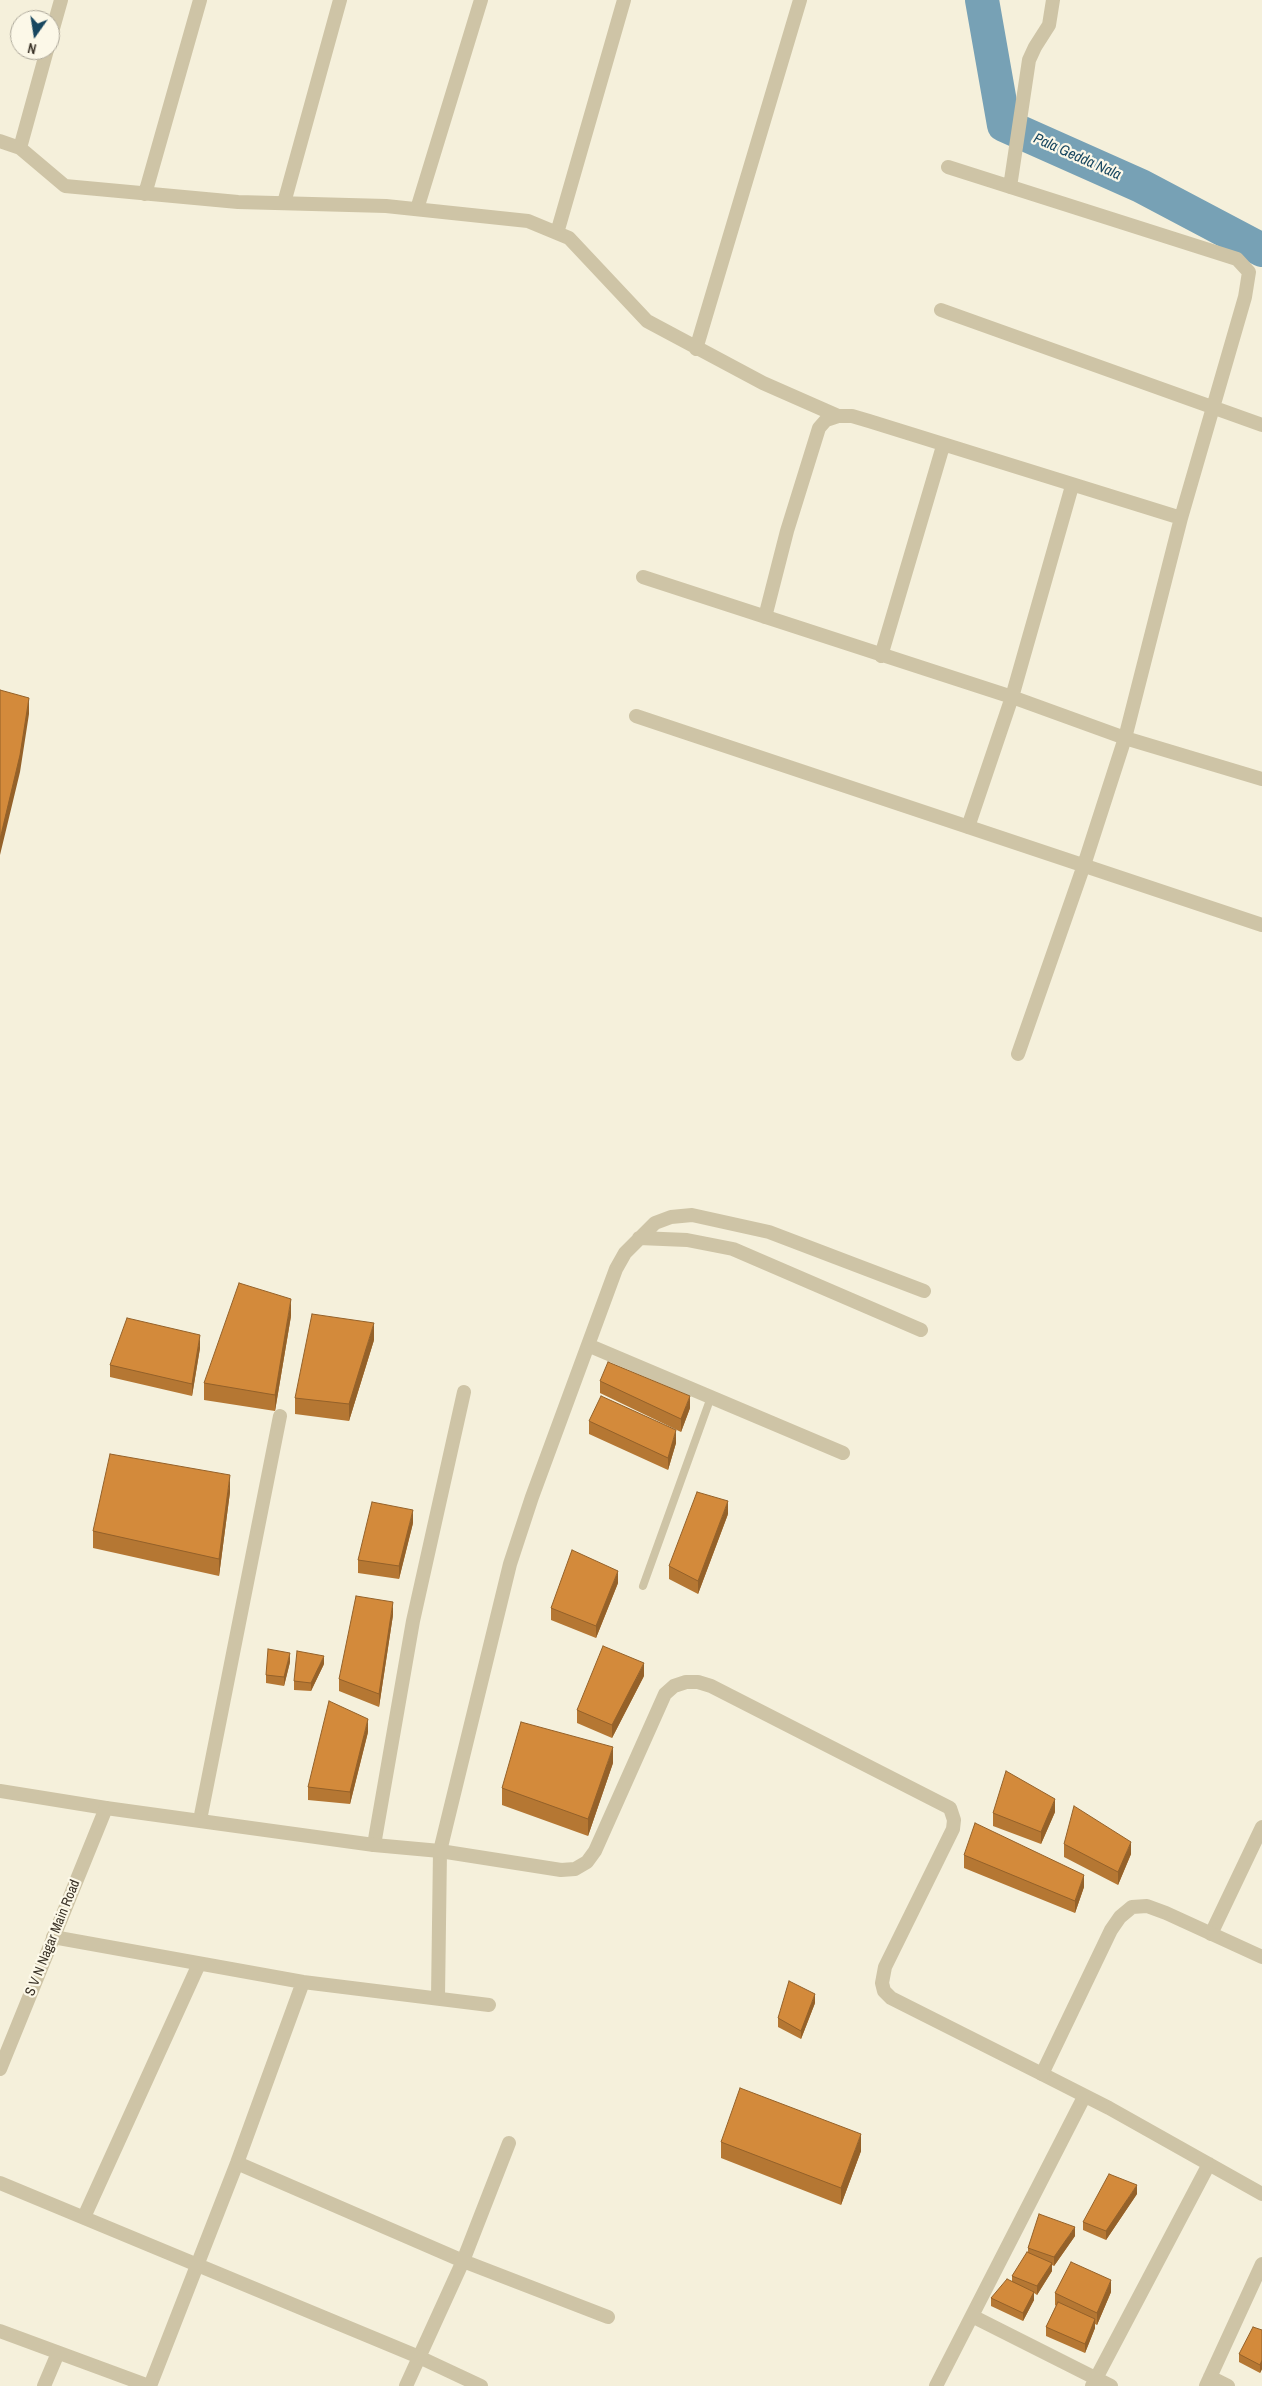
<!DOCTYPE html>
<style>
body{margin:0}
#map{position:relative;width:1262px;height:2386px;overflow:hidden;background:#f5f0db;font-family:"Archivo Narrow",sans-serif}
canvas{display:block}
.north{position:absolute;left:10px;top:10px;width:50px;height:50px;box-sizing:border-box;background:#fcf8e8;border:1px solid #aea99b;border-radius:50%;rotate:193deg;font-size:14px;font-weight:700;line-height:20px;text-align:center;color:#3a3227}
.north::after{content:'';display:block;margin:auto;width:18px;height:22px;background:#184760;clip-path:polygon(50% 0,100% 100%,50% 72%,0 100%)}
</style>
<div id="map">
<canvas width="1262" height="2386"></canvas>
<div class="north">N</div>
</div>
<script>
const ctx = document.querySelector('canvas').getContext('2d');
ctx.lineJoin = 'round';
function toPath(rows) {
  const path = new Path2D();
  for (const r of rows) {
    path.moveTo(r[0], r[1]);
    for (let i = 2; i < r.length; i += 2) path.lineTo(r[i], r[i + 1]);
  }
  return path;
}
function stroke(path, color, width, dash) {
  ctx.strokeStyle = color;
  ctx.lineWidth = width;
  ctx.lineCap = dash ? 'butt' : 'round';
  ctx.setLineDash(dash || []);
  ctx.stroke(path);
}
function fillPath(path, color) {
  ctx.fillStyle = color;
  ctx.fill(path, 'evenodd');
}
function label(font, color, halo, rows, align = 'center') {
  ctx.font = font + ' "Archivo Narrow",sans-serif';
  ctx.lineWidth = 4.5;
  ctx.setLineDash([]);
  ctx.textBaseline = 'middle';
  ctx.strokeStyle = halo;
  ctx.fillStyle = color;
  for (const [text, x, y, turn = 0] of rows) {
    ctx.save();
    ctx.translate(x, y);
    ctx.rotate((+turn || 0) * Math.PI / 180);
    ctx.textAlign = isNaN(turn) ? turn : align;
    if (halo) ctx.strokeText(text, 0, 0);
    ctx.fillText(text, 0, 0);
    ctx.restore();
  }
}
stroke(toPath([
 [982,0,1004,125,1141,186,1262,250]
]), '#77a1b5', 34);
stroke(toPath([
 [643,1586,711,1397]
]), '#cec4a6', 8);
stroke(toPath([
 [50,39,61,0],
 [0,141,20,148,65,186,238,202,386,206,528,221,569,238,647,321,763,383,838,416],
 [20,148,47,50],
 [948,167,1237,259,1249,272,1245,297,1181,518,1125,738,1084,865,1018,1054],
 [1010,187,1029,60,1035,47,1049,25,1053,0],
 [145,194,200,0],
 [284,203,340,0],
 [417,209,481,0],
 [557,233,624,0],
 [941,310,1262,425],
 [696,349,800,0],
 [643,577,1012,697,1125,738,1262,779],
 [765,617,787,531,819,428,826,420,838,416,852,416,869,421,1181,518],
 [881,656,943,446],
 [636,716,1262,925],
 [968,827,1012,697,1072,486],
 [639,1238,687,1240,733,1249,921,1330],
 [590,1346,843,1453],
 [0,1791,106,1808],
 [200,1820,280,1416],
 [374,1845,413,1621,464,1392],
 [1211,1934,1262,1827],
 [53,1937,303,1982,489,2005],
 [438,1997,440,1851,510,1564,532,1497,616,1269,625,1253,655,1223,671,1217,692,1215,769,1232,924,1291],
 [1042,2074,1109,2108,1262,2194],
 [237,2163,463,2261,608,2317],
 [0,2183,419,2357,481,2386],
 [84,2217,199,1964],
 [974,2317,1111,2386],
 [0,2331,149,2386],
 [1210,2377,1228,2386],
 [44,2386,58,2353],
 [150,2386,237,2163,303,1982],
 [406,2386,463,2261,509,2143],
 [936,2386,1084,2097],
 [1092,2386,1209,2164],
 [1206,2386,1262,2264]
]), '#cec4a6', 14);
stroke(toPath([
 [0,2069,106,1808,374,1845,440,1851,561,1870,575,1869,587,1862,595,1851,665,1694,674,1686,686,1682,698,1682,711,1686,950,1808,954,1820,953,1829,885,1967,882,1983,884,1991,891,1998,1042,2074,1111,1930,1120,1917,1132,1907,1147,1906,1166,1913,1262,1957]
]), '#cec4a6', 14);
fillPath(toPath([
 [291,1316,275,1411,204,1400,204,1383],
 [374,1340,349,1421,295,1414,295,1398],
 [200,1348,192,1396,110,1377,110,1365],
 [600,1381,690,1408,681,1432,600,1393],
 [589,1421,676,1443,668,1470,589,1434],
 [230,1492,219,1576,93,1548,93,1531],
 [728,1514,698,1594,669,1579,669,1566],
 [413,1523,399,1579,358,1573,358,1560],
 [618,1583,596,1638,551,1620,551,1608],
 [393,1615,379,1707,339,1691,339,1679],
 [290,1662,284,1686,266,1683,266,1675],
 [324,1664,311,1691,294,1690,294,1681],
 [644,1676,612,1738,577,1723,577,1710],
 [368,1732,350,1804,308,1800,308,1787],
 [613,1763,588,1836,502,1805,502,1788],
 [1055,1812,1041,1844,993,1826,993,1813],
 [1064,1844,1131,1854,1118,1885,1064,1857],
 [964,1855,1084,1887,1075,1913,964,1868],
 [815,2003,801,2039,778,2027,778,2018],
 [721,2142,861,2151,841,2205,721,2158],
 [1137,2194,1106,2240,1083,2230,1083,2222],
 [1075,2236,1054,2266,1052,2265,1052,2271,1037,2295,1034,2293,1034,2300,1023,2321,991,2306,991,2298,1012,2281,1012,2276,1028,2253,1028,2248],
 [1111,2292,1097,2325,1095,2324,1095,2328,1085,2353,1046,2336,1046,2327,1056,2306,1055,2305,1055,2293],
 [1262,2330,1262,2369,1260,2373,1239,2362,1239,2354]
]), '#b57733');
fillPath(toPath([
 [29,698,29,714,20,772,0,855,0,839],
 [291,1299,291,1316,275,1411,275,1395],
 [374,1323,374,1340,349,1421,349,1404],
 [200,1335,200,1348,192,1396,192,1384],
 [690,1396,690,1408,681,1432,681,1419],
 [676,1430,676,1443,668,1470,668,1458],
 [230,1475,230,1492,219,1576,219,1559],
 [728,1501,728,1514,698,1594,698,1581],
 [413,1510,413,1523,399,1579,399,1566],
 [618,1571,618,1583,596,1638,596,1626],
 [393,1602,393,1615,379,1707,379,1694],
 [290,1653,290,1662,284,1686,284,1677],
 [324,1656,324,1664,311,1691,311,1683],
 [644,1663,644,1676,612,1738,612,1725],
 [368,1719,368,1732,350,1804,350,1792],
 [613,1747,613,1763,588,1836,588,1819],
 [1055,1799,1055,1812,1041,1844,1041,1832],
 [1131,1842,1131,1854,1118,1885,1118,1872],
 [1084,1875,1084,1887,1075,1913,1075,1901],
 [815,1994,815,2003,801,2039,801,2031],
 [861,2134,861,2151,841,2205,841,2188],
 [1137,2185,1137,2194,1106,2240,1106,2231],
 [1075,2227,1075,2236,1054,2266,1054,2257],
 [1052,2263,1052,2271,1037,2295,1037,2286],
 [1111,2280,1111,2292,1097,2325,1097,2313],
 [1034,2292,1034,2300,1023,2321,1023,2313],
 [1095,2319,1095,2328,1085,2353,1085,2344],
 [1262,2360,1262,2369,1260,2373,1260,2365]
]), '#946129');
const building = toPath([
 [0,690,29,698,20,755,0,839,0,690],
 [239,1283,291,1299,275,1395,204,1383,239,1283],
 [312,1314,374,1323,349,1404,295,1398,312,1314],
 [127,1318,200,1335,192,1384,110,1365,127,1318],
 [608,1362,690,1396,681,1419,600,1381,608,1362],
 [601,1396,676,1430,668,1458,589,1421,601,1396],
 [110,1454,230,1475,219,1559,93,1531,110,1454],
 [697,1492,728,1501,698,1581,669,1566,697,1492],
 [372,1502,413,1510,399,1566,358,1560,372,1502],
 [572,1550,618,1571,596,1626,551,1608,572,1550],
 [356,1596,393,1602,379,1694,339,1679,356,1596],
 [603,1646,644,1663,612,1725,577,1710,603,1646],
 [268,1649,290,1653,284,1677,266,1675,268,1649],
 [297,1651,324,1656,311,1683,294,1681,297,1651],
 [329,1701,368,1719,350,1792,308,1787,329,1701],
 [521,1722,613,1747,588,1819,502,1788,521,1722],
 [1006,1771,1055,1799,1041,1832,993,1813,1006,1771],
 [1074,1806,1131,1842,1118,1872,1064,1844,1074,1806],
 [975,1823,1084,1875,1075,1901,964,1855,975,1823],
 [789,1981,815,1994,801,2031,778,2018,789,1981],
 [740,2088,861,2134,841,2188,721,2142,740,2088],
 [1109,2174,1137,2185,1106,2231,1083,2222,1109,2174],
 [1039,2214,1075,2227,1054,2257,1028,2248,1039,2214],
 [1027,2252,1052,2263,1037,2286,1012,2276,1027,2252],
 [1071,2262,1111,2280,1097,2313,1055,2293,1071,2262],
 [1007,2279,1034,2292,1023,2313,991,2298,1007,2279],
 [1058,2302,1095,2319,1085,2344,1046,2327,1058,2302],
 [1253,2327,1262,2330,1262,2360,1260,2365,1239,2354,1253,2327]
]);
fillPath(building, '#d38a3b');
stroke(building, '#946129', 1);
label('14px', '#3a3227', '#fcf8e8', [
 ["S V N Nagar Main Road",53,1938,-68]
]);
label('italic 15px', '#184760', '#fcf8e8', [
 ["Pala Gedda Nala",1077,157,24]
]);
</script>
